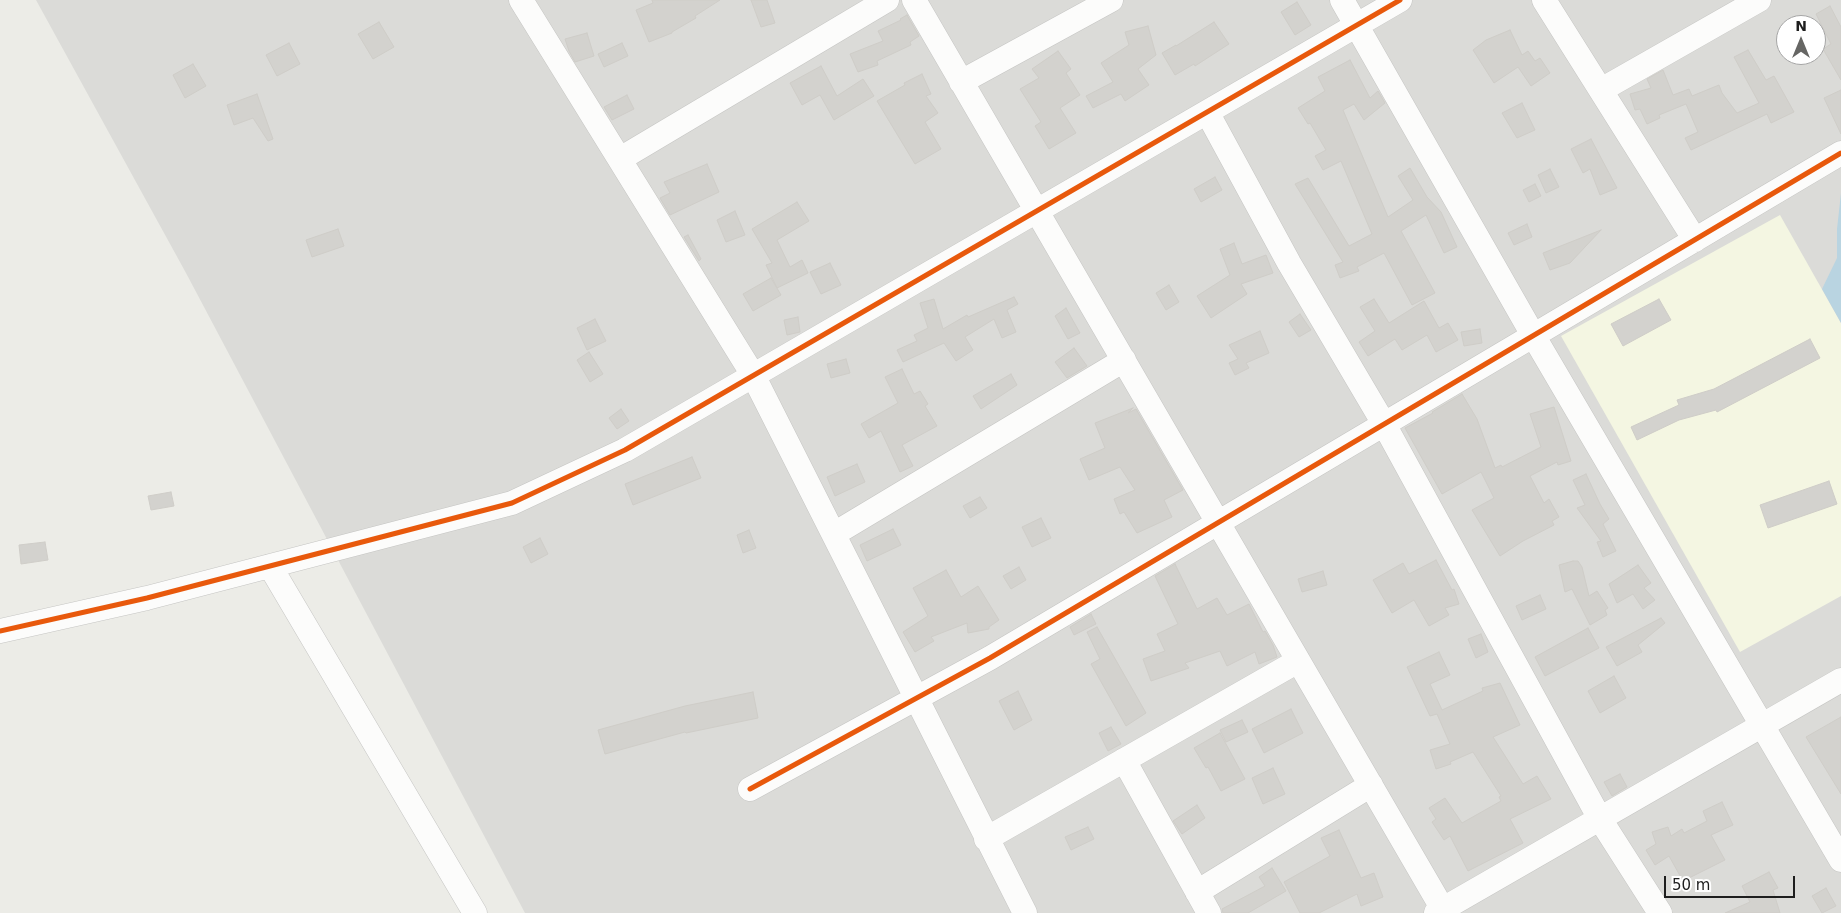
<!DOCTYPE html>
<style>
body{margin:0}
#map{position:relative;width:1841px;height:913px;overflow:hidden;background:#ecece7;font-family:"DejaVu Sans",sans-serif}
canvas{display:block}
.north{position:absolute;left:1776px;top:15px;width:50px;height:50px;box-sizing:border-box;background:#fff;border:1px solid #a5a5a5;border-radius:50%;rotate:0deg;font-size:14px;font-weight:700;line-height:20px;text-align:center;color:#1e1e1e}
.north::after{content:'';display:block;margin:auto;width:18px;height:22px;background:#666664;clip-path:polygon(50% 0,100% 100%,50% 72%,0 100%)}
.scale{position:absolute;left:1664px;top:876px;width:131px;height:22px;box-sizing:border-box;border:2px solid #1e1e1e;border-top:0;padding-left:6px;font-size:15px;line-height:18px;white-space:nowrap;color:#1e1e1e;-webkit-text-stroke:4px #fff;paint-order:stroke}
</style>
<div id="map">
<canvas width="1841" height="913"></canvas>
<div class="north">N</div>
<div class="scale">50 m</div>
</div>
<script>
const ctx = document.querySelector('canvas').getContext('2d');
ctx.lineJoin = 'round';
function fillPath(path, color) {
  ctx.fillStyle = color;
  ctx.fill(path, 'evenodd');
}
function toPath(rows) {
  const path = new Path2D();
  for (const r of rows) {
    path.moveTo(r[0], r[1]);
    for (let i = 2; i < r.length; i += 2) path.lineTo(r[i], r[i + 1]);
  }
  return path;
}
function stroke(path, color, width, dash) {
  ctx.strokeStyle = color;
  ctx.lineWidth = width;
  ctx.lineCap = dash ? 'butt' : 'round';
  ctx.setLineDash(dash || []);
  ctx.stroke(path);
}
fillPath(toPath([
 [36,0,1841,0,1841,913,525,913,186,273],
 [1786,25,1816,25,1816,55,1786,55]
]), '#dbdbd8');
fillPath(toPath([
 [1780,215,1841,323,1841,596,1740,652,1561,336]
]), '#f4f6e2');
fillPath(toPath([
 [1841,193,1841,323,1822,289,1837,258,1837,229]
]), '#b9d4e1');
const building = toPath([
 [652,0,720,0,695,16,696,18,672,32,672,33,649,42,636,10,653,3,652,0],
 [751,0,767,0,775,23,761,27,751,0],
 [1297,2,1311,25,1295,35,1281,12,1297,2],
 [1830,6,1841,27,1841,80,1823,49,1831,44,1816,14,1830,6],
 [907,15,919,36,910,42,911,45,877,61,878,65,858,72,850,54,883,41,878,31,901,20,900,19,907,15],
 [379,22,394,47,373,59,358,34,379,22],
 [1214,22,1229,44,1195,66,1194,64,1175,75,1162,53,1176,45,1176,46,1214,22],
 [1148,26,1156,55,1138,69,1149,85,1125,101,1121,94,1093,108,1086,96,1113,82,1101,63,1129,45,1125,32,1148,26],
 [1510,30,1522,55,1528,51,1535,61,1540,58,1550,73,1531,86,1518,67,1494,83,1473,50,1486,40,1510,30],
 [587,33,594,56,575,62,569,51,565,39,587,33],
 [289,43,300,64,277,76,266,55,289,43],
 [622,43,628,56,604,67,598,54,622,43],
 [1748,50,1766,80,1774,76,1794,112,1771,123,1767,114,1691,150,1685,138,1698,132,1686,104,1659,115,1660,118,1647,124,1640,109,1635,110,1630,94,1651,88,1647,79,1663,70,1673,95,1689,89,1692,96,1719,85,1722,93,1737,113,1759,103,1734,57,1748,50],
 [1058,51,1071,69,1066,73,1080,95,1060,108,1076,133,1049,149,1035,126,1041,122,1020,89,1039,78,1032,69,1058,51],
 [1350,60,1370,98,1378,91,1385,103,1364,120,1354,104,1343,110,1388,217,1413,200,1398,176,1410,168,1427,197,1441,212,1457,247,1444,253,1426,215,1401,231,1435,293,1412,305,1384,253,1357,267,1359,271,1340,278,1335,265,1343,262,1295,184,1308,178,1349,246,1372,234,1341,161,1323,170,1315,156,1326,150,1310,123,1308,124,1298,108,1325,91,1318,77,1350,60],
 [193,64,206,86,185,98,173,75,193,64],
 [821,66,837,96,863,79,874,96,834,120,820,95,802,105,790,83,821,66],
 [922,74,931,94,926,96,938,113,925,122,941,149,915,164,877,101,905,85,904,83,922,74],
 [1841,90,1841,134,1824,98,1841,90],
 [257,94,273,139,268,141,253,118,234,125,227,105,257,94],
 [627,95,634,109,612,120,604,107,627,95],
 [1522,103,1535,130,1517,138,1502,113,1522,103],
 [1591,139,1617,188,1600,195,1590,169,1583,173,1571,149,1591,139],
 [707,164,719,192,670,215,660,198,670,193,664,182,707,164],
 [1550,169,1559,187,1546,193,1538,175,1550,169],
 [1215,177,1222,190,1201,202,1194,189,1215,177],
 [1535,184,1541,196,1529,202,1523,190,1535,184],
 [797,202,809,221,777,240,790,267,802,260,808,273,777,288,766,265,772,263,752,229,797,202],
 [735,211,745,235,726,242,717,220,735,211],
 [1527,224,1532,237,1514,245,1508,233,1527,224],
 [338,229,344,246,312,257,306,240,338,229],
 [1601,230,1570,263,1550,270,1543,253,1601,230],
 [688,235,701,259,699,261,684,237,688,235],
 [1234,243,1242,264,1266,255,1273,273,1241,284,1247,294,1211,318,1197,296,1230,275,1220,249,1234,243],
 [830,263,841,285,821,294,810,272,830,263],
 [771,278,781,295,753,311,743,294,771,278],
 [1169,285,1179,302,1166,310,1156,293,1169,285],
 [1014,297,1018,304,1007,310,1016,332,1002,338,994,319,965,337,973,350,956,361,944,343,903,362,897,350,917,341,914,335,928,328,920,303,934,299,943,329,967,315,968,317,1014,297],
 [1374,299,1389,323,1424,301,1439,328,1448,323,1458,340,1436,352,1427,335,1402,350,1395,339,1368,356,1359,342,1375,331,1360,307,1374,299],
 [1659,299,1671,320,1623,346,1611,324,1659,299],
 [1066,308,1080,333,1068,339,1055,316,1066,308],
 [1300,314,1311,330,1299,337,1289,322,1300,314],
 [798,317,800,332,787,335,784,320,798,317],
 [595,319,606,341,587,350,577,328,595,319],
 [1480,329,1482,343,1464,346,1461,332,1480,329],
 [1260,331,1269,353,1246,363,1249,368,1235,375,1229,363,1238,359,1229,345,1260,331],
 [1810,339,1820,358,1717,412,1716,410,1679,420,1637,440,1631,427,1679,405,1677,400,1714,389,1810,339],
 [1074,348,1087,366,1067,378,1055,362,1074,348],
 [589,352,603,374,590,382,577,360,589,352],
 [846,359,850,373,831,378,827,364,846,359],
 [902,369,914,394,920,391,928,404,925,406,937,426,902,445,913,466,900,472,881,431,869,438,861,424,898,403,885,377,902,369],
 [1011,374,1017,385,981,409,973,396,1011,374],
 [1462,394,1477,419,1495,468,1501,465,1502,467,1541,447,1530,414,1554,407,1571,461,1558,465,1557,462,1530,476,1544,503,1549,499,1559,517,1552,521,1554,525,1523,541,1500,556,1472,510,1494,498,1481,472,1442,494,1405,428,1433,413,1432,412,1462,394],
 [1133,408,1128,413,1136,409,1183,490,1164,500,1172,517,1137,533,1124,512,1120,514,1114,499,1135,490,1120,467,1089,480,1080,459,1105,448,1095,423,1133,408],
 [621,409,629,421,617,429,609,418,621,409],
 [692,457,701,478,633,505,625,484,692,457],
 [857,464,865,482,835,496,827,477,857,464],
 [1586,474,1600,504,1609,519,1603,524,1616,551,1603,557,1597,542,1601,541,1577,508,1585,505,1573,480,1586,474],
 [1829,481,1837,504,1768,528,1760,505,1829,481],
 [171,492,174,506,151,510,148,496,171,492],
 [980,497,987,508,970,518,963,506,980,497],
 [1041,518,1051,538,1032,547,1022,527,1041,518],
 [893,529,901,545,867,561,860,545,893,529],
 [749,530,756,548,743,553,737,535,749,530],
 [540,538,548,554,531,563,523,547,540,538],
 [45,542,48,560,21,564,19,545,45,542],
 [1436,560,1452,590,1454,589,1459,604,1445,608,1449,615,1429,626,1414,600,1392,613,1373,580,1403,563,1409,574,1436,560],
 [1573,561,1578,561,1582,567,1589,596,1597,591,1608,608,1605,610,1607,615,1590,625,1572,589,1565,592,1559,565,1573,561],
 [1175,564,1197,609,1217,598,1227,615,1249,604,1263,632,1265,631,1273,645,1277,657,1259,664,1255,652,1227,666,1220,651,1185,663,1189,668,1151,681,1143,659,1165,651,1157,634,1178,624,1155,576,1175,564],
 [1638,565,1651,583,1644,588,1655,600,1643,609,1633,594,1617,603,1609,584,1638,565],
 [1019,567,1026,580,1011,589,1003,576,1019,567],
 [946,570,961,597,978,586,999,620,989,627,989,629,968,633,967,623,931,637,934,641,915,652,903,632,928,616,913,588,946,570],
 [1323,571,1327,585,1302,592,1298,579,1323,571],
 [1540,595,1546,609,1522,620,1516,606,1540,595],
 [1091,614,1096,624,1074,635,1070,627,1091,614],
 [1661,618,1665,623,1638,645,1642,652,1617,666,1606,647,1661,618],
 [1097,627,1146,713,1126,726,1091,664,1100,659,1087,632,1097,627],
 [1588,628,1599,648,1545,676,1535,657,1588,628],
 [1481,634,1488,652,1476,658,1468,639,1481,634],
 [1439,652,1450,675,1430,684,1442,710,1483,691,1482,688,1500,683,1520,725,1493,737,1523,784,1537,776,1551,799,1510,819,1523,843,1468,871,1450,836,1444,840,1432,822,1436,819,1429,808,1445,798,1462,823,1501,801,1499,797,1501,796,1473,752,1450,762,1451,764,1436,769,1430,750,1450,744,1437,714,1430,716,1407,667,1439,652],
 [1614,676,1626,698,1600,713,1588,691,1614,676],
 [1018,691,1032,720,1014,730,999,701,1018,691],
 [753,692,758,718,686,733,685,732,605,754,598,730,685,706,753,692],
 [1291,709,1303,733,1264,753,1252,729,1291,709],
 [1841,717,1841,794,1806,737,1841,717],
 [1242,720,1248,732,1226,742,1220,730,1242,720],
 [1111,727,1121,744,1108,751,1099,733,1111,727],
 [1220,733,1245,779,1221,791,1208,767,1206,768,1194,748,1220,733],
 [1273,768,1285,794,1263,804,1252,778,1273,768],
 [1620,774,1627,787,1612,796,1604,782,1620,774],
 [1722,802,1733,825,1711,835,1725,860,1683,881,1669,856,1655,865,1646,850,1656,844,1652,832,1668,827,1671,836,1682,829,1684,833,1707,821,1703,811,1722,802],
 [1197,805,1205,818,1182,834,1173,821,1197,805],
 [1088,827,1094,839,1071,850,1065,837,1088,827],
 [1339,830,1361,878,1374,873,1383,897,1361,906,1357,894,1319,913,1300,913,1284,882,1330,856,1321,838,1339,830],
 [1272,868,1286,891,1248,913,1223,913,1222,909,1265,886,1259,877,1272,868],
 [1769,872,1778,888,1773,890,1780,913,1725,913,1750,902,1742,886,1769,872],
 [1826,888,1836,906,1822,913,1812,896,1826,888]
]);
fillPath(building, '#d3d2ce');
stroke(building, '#cfcdc8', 1);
const minor = toPath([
 [521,0,753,375,1025,913],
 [914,0,1445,913],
 [1342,0,1533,335,1841,860],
 [1544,0,1695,240],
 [961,82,1111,0],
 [1601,90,1759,0],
 [1207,112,1289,263,1384,424,1600,819,1660,913],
 [620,159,887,0],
 [834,534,1124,360],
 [270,566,475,913],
 [0,631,147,598,512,503,625,450,1400,0],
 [1124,760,1209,913],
 [750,789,990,658,1841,153],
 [986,839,1298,661],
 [1197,892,1371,785],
 [1436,913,1841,680]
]);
stroke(minor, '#c5c5c3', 25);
stroke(minor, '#fcfcfb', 24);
stroke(toPath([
 [0,631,147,598,512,503,625,450,1400,0],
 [750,789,990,658,1841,153]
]), '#e8590c', 5);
</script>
